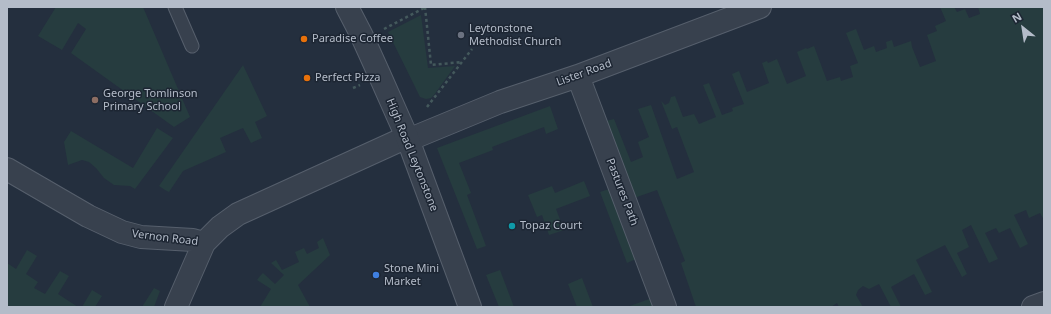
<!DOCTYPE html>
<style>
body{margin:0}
#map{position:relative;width:1051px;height:314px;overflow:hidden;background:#242f3e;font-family:"Noto Sans",sans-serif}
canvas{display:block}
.frame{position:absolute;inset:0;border:8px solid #b4bcc9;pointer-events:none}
.north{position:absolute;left:1003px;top:8px;width:40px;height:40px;-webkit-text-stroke:3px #1d2633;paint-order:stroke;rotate:330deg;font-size:11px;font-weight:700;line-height:16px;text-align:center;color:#b4bcc9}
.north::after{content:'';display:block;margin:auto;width:14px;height:18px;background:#b4bcc9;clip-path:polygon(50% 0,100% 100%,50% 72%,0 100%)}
</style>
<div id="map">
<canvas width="1051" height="314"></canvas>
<div class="frame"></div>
<div class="north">N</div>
</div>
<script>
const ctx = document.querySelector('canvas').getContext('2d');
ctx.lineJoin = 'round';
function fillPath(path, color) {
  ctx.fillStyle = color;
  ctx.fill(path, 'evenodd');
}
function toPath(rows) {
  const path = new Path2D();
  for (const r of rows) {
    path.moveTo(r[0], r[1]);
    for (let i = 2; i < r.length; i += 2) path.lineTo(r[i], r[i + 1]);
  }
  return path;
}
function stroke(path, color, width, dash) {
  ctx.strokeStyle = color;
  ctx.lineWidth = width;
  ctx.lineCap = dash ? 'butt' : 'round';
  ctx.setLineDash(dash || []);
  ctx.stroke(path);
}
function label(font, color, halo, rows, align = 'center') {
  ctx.font = font + ' "Noto Sans",sans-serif';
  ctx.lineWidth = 3;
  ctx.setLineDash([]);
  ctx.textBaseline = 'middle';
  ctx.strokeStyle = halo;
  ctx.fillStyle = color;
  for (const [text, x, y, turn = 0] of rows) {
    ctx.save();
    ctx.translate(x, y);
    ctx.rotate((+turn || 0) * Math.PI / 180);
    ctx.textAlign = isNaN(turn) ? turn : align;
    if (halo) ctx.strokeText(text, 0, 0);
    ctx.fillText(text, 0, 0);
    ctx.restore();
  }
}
fillPath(toPath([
 [56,7,143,7,190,117,174,127,71,53,86,29,78,23,62,50,38,36],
 [940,7,954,7,957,12,965,9,969,18,980,14,978,7,1044,7,1044,220,1040,213,1029,218,1026,210,1014,215,1028,244,1020,248,1010,228,999,233,996,228,985,233,998,259,989,263,971,225,962,230,969,247,957,253,967,274,962,277,945,245,927,254,916,260,932,292,925,295,914,274,891,287,901,307,891,307,879,284,869,289,863,286,858,290,856,295,863,307,839,307,837,303,831,307,696,307,681,263,685,261,657,190,634,198,606,121,614,119,631,162,643,157,638,142,649,137,638,109,651,105,677,179,694,172,677,127,672,129,661,101,665,105,669,103,671,97,675,96,683,117,694,114,699,124,716,117,703,85,709,83,722,115,733,111,732,108,744,104,732,74,739,71,747,92,769,83,762,63,767,61,768,63,777,59,787,84,806,76,797,52,806,48,807,49,814,46,827,81,840,77,841,81,853,77,850,66,858,63,846,33,856,29,864,50,874,46,876,52,887,48,886,42,892,40,894,47,911,41,912,47,920,67,936,61,927,35,937,31,935,26,946,21],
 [421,15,428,68,455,66,434,95,431,98,426,99,420,97,388,32],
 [243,65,267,116,255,122,262,138,251,143,243,128,220,138,226,152,183,171,169,192,165,190,159,186],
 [550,106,558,129,546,134,544,127,492,147,493,150,459,163,471,193,467,195,486,246,477,249,437,148],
 [157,128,173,138,135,189,130,186,114,185,104,178,96,168,89,162,82,160,68,165,64,142,71,131,133,168],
 [584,181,590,196,556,209,564,230,549,235,542,215,537,217,528,195,552,186,555,193],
 [609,189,636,259,627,263,600,192],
 [323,238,330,255,298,285,310,307,260,307,271,289,257,280,260,276,263,273,275,284,284,275,271,263,276,260,282,270,299,262,295,252,304,248,307,254,319,248,317,242],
 [27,250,37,256,26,274,38,282,34,288,45,294,60,271,69,276,58,294,78,307,7,307,7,263,16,269],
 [500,270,514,307,499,307,486,275],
 [582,278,593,307,577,307,568,284],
 [154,288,160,291,154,307,142,307],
 [92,290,102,296,95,307,82,307],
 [652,298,655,307,627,307]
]), '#263c3f');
const service = toPath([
 [175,7,192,46]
]);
const minor = toPath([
 [578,76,665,307],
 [408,140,500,102,578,76,760,7],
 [7,169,88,216,122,232,141,237,193,240,204,243,220,227,238,214,407,137],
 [176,307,204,243],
 [1033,307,1044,303]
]);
const tertiary = toPath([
 [347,7,361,34,380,76,407,137,470,307]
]);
stroke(service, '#565f6c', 15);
stroke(minor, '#565f6c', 24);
stroke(tertiary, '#565f6c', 24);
stroke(toPath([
 [425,7,431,65,462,62],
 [384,29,426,7],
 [353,88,360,85],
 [427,107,472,49]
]), '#44595c', 2.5, [3, 3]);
stroke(service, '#38414e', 13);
stroke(minor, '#38414e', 22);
stroke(tertiary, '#38414e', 22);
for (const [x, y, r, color] of [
 [461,35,4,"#6b7280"],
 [304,39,4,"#e8710a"],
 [307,78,4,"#e8710a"],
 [95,100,4,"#8d6e63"],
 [512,226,4,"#0f9aa8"],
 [376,275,4,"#3f7fe0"]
]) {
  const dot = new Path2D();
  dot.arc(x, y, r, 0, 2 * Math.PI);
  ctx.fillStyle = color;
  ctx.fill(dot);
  stroke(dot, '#1d2633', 1.5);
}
label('11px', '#b4bcc9', '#1d2633', [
 ["Leytonstone",469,29],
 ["Methodist Church",469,42],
 ["Paradise Coffee",312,39],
 ["Perfect Pizza",315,78],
 ["George Tomlinson",103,94],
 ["Primary School",103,107],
 ["Topaz Court",520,226],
 ["Stone Mini",384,269],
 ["Market",384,282]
], 'left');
label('11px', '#b4bcc9', '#1d2633', [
 ["Lister Road",584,73,-20],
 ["High Road Leytonstone",412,155,68],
 ["Pastures Path",622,192,69],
 ["Vernon Road",165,238,7]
]);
</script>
